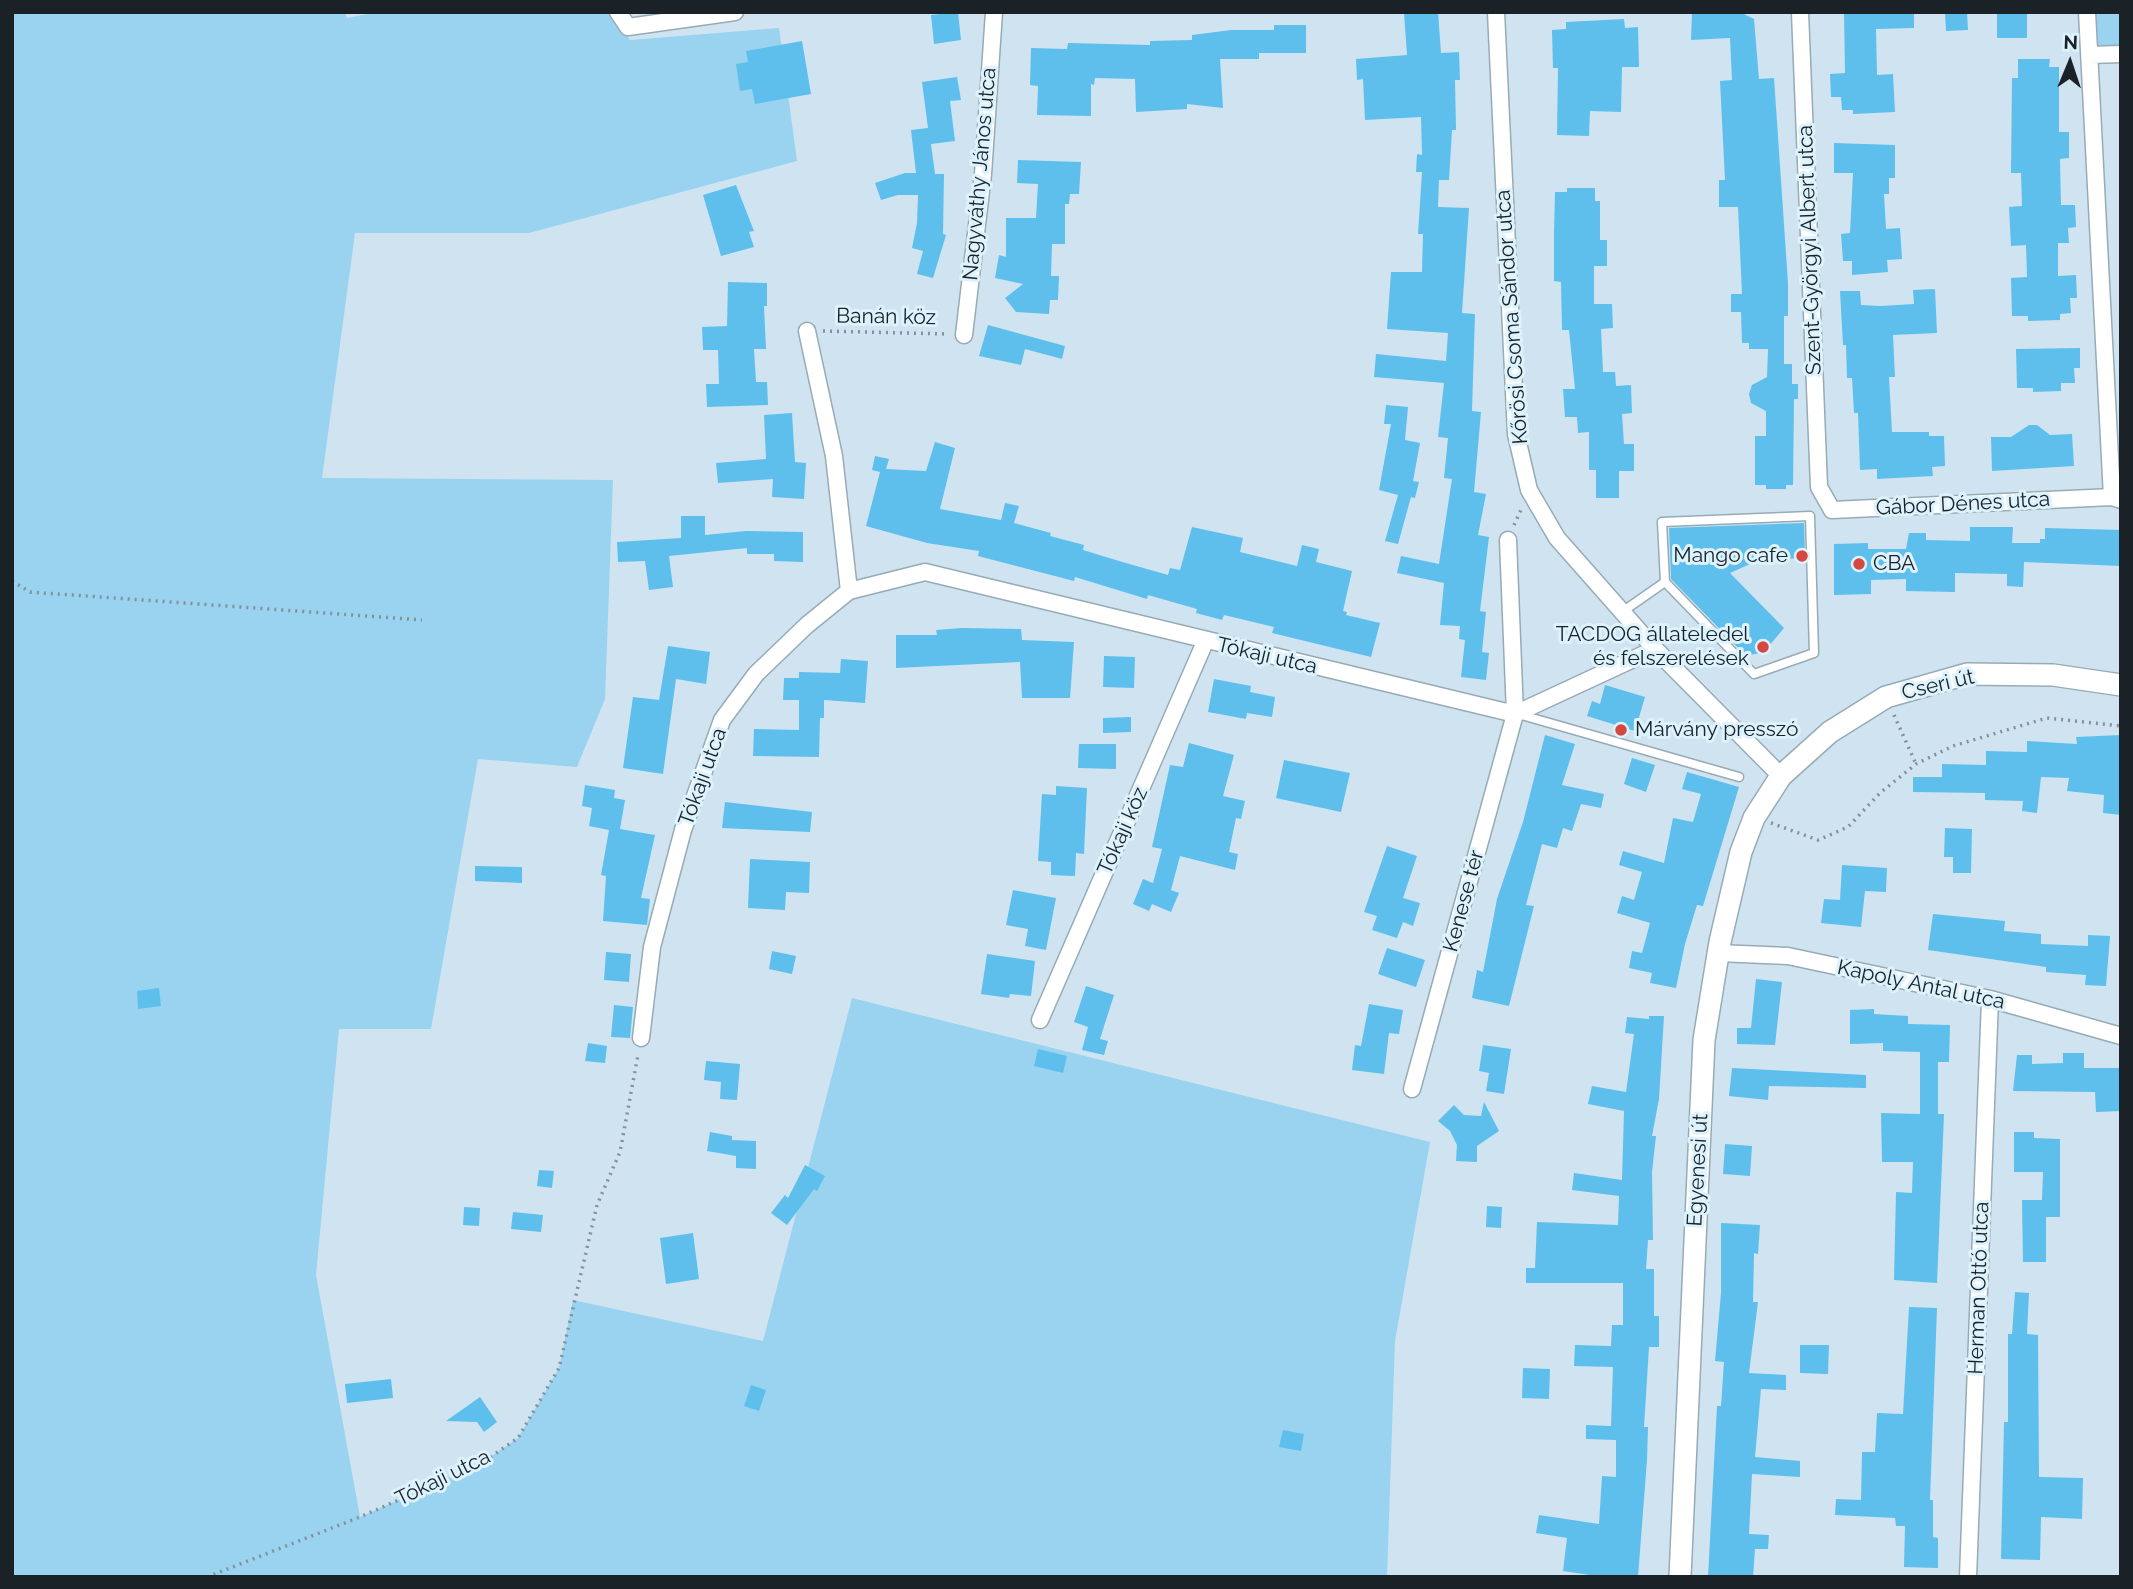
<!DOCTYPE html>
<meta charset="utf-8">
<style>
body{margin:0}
#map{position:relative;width:2133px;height:1589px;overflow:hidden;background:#cfe4f0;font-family:Raleway,sans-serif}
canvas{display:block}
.frame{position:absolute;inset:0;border:14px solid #1b2227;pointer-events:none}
.north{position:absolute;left:2035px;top:28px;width:70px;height:70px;-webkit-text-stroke:5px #dcf2fd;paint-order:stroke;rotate:2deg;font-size:19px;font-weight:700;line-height:28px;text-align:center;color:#1b2227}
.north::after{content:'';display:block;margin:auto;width:24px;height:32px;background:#1b2227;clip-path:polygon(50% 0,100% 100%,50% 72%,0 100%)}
</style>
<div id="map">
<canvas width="2133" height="1589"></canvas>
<div class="frame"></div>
<div class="north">N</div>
</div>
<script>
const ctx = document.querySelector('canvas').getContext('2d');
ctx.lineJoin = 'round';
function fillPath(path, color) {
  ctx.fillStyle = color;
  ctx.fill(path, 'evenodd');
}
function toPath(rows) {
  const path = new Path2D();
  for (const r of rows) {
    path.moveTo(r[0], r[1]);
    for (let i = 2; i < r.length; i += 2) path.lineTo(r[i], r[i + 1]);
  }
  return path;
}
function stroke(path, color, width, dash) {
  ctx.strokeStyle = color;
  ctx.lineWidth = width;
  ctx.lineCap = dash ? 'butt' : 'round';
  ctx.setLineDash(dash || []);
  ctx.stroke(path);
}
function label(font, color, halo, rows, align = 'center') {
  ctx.font = font + ' Raleway,sans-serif';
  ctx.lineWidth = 6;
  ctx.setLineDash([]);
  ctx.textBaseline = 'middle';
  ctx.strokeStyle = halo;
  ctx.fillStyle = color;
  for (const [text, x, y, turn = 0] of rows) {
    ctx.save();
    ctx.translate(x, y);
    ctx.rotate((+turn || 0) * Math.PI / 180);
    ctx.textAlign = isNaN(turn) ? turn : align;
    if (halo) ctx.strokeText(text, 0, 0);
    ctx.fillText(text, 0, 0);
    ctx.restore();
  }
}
fillPath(toPath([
 [12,12,345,12,347,18,379,12,611,12,630,40,779,28,797,161,529,233,355,233,322,478,613,480,605,699,577,767,478,759,431,1029,339,1029,316,1275,360,1517,480,1464,518,1438,559,1368,573,1300,763,1341,852,998,1430,1142,1395,1341,1387,1577,12,1577],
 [2087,12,2121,12,2121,54,2090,55]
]), '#99d3f0');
fillPath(toPath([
 [958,12,961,40,934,44,931,15],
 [1438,12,1441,53,1459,52,1460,80,1455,80,1456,130,1452,130,1449,180,1439,180,1438,207,1469,208,1462,313,1475,314,1472,411,1481,412,1474,492,1486,494,1478,535,1489,537,1480,611,1486,612,1482,652,1489,653,1486,680,1461,677,1465,640,1459,639,1460,626,1440,625,1444,583,1397,573,1401,556,1439,564,1452,479,1444,478,1448,438,1438,437,1444,383,1374,377,1376,354,1446,361,1448,333,1387,329,1391,272,1422,272,1423,234,1418,234,1422,172,1416,172,1417,154,1422,155,1421,117,1365,120,1363,79,1357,80,1356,59,1407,55,1404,13],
 [1692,12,1744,14,1754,19,1759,79,1774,78,1788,283,1788,316,1784,316,1784,364,1792,364,1792,384,1798,384,1798,399,1794,399,1793,485,1786,485,1786,489,1766,489,1766,485,1755,485,1755,436,1766,436,1766,411,1751,403,1749,394,1752,385,1767,377,1768,349,1749,349,1749,343,1742,343,1741,312,1731,312,1731,294,1742,294,1738,207,1719,207,1719,180,1725,180,1720,81,1732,80,1730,38,1691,40],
 [1844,12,1914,12,1914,28,1876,29,1877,75,1893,74,1895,112,1853,114,1853,110,1842,110,1841,97,1831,97,1830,74,1845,73],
 [1945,12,1967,12,1968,30,1946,31],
 [1997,12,2027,12,2027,38,1997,38],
 [1624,19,1625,28,1638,27,1639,67,1622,67,1621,112,1590,111,1589,136,1557,135,1558,68,1553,68,1552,30,1566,29,1566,22],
 [1274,25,1306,25,1306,53,1259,53,1259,59,1220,59,1223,108,1187,104,1187,109,1136,112,1135,79,1095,78,1094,85,1091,84,1091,116,1037,115,1038,86,1030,85,1031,48,1067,49,1068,43,1150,45,1150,41,1192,40,1192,35,1231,30,1274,30],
 [802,41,811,94,755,104,752,89,740,91,736,64,748,62,746,51],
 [2018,59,2050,59,2049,67,2059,67,2059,132,2069,132,2069,158,2060,159,2061,205,2075,205,2076,227,2068,228,2069,243,2058,243,2058,276,2076,275,2077,298,2070,298,2071,313,2060,314,2060,320,2028,321,2028,316,2012,316,2011,278,2027,277,2026,245,2011,246,2009,207,2022,206,2021,173,2011,173,2012,78,2018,78],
 [957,77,961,100,950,101,955,141,931,144,935,174,944,174,943,234,946,235,933,278,917,274,923,251,912,248,917,223,918,195,898,195,881,200,875,183,905,173,916,173,911,130,928,128,922,82],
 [1834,143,1895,145,1895,178,1889,178,1889,194,1884,194,1886,229,1900,228,1902,259,1887,260,1888,272,1852,275,1852,261,1843,261,1841,234,1850,233,1853,173,1834,173],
 [1018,160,1081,162,1079,194,1070,194,1069,204,1065,204,1065,244,1052,244,1051,276,1059,276,1058,300,1050,300,1049,314,1016,312,1005,298,1023,284,995,278,999,255,1006,257,1006,218,1036,218,1038,184,1017,183],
 [736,185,754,231,749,232,754,247,721,256,703,195],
 [1567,188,1595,188,1595,201,1600,201,1600,240,1607,240,1607,266,1594,266,1594,304,1612,304,1613,328,1601,329,1603,372,1615,372,1616,386,1631,385,1632,413,1622,414,1624,444,1634,444,1634,471,1619,471,1619,498,1596,498,1596,470,1589,470,1589,432,1578,433,1577,417,1565,417,1563,389,1575,389,1569,330,1562,330,1561,282,1554,281,1554,233,1555,192,1567,192],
 [728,282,767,283,767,306,764,306,766,349,754,349,756,382,767,382,768,405,707,407,706,384,719,384,718,350,703,350,702,327,727,326],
 [1935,289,1937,333,1893,335,1895,377,1889,377,1892,432,1929,432,1929,436,1944,436,1945,466,1932,467,1933,476,1877,479,1877,469,1860,470,1858,413,1854,413,1852,378,1847,378,1846,345,1843,345,1840,291,1860,291,1861,305,1880,306,1914,304,1913,290],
 [988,325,1065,346,1062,359,1025,349,1021,365,979,356],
 [2080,348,2080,368,2074,368,2075,383,2061,383,2061,391,2033,392,2033,388,2017,388,2016,349],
 [1386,405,1408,407,1405,440,1420,443,1413,481,1419,482,1415,498,1411,497,1398,544,1385,541,1398,495,1379,490,1391,424,1384,424],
 [792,413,795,462,806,463,804,499,772,497,773,479,718,483,716,463,766,459,764,415],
 [2029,425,2037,425,2050,435,2072,434,2074,466,1992,471,1991,437,2011,437],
 [935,442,955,448,940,509,1001,520,1005,503,1019,506,1014,523,1051,533,1050,536,1084,545,1083,550,1119,561,1168,575,1170,568,1180,570,1192,527,1243,538,1240,552,1297,566,1302,545,1319,549,1316,562,1352,571,1343,611,1347,612,1346,615,1380,623,1371,657,1272,633,1274,627,1224,615,1222,620,1196,613,1197,609,1148,595,1147,599,1075,577,1074,581,978,556,979,551,927,543,866,526,880,472,872,470,875,456,889,459,886,469,926,471],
 [681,516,705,516,705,535,746,531,803,532,803,562,774,561,774,554,747,554,747,548,669,556,673,587,649,590,645,561,618,562,617,542,681,538],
 [1804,523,1805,558,1759,560,1730,573,1784,628,1764,652,1746,656,1671,579,1669,528],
 [1970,527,2013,527,2012,543,2040,543,2040,539,2045,539,2045,528,2121,530,2121,566,2024,562,2023,587,2007,586,2007,574,1955,573,1955,592,1906,591,1906,579,1871,580,1871,594,1834,595,1834,544,1868,543,1868,549,1906,549,1909,533,1926,533,1926,540,1970,541],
 [961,628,1021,629,1022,640,1074,642,1070,698,1022,698,1020,662,896,668,896,635,937,635,936,630],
 [668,646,710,652,706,684,676,679,663,774,623,768,633,697,659,700],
 [1104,656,1135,657,1134,688,1103,687],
 [841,659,868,661,865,703,824,700,824,718,820,718,819,757,753,756,754,729,799,730,799,700,783,700,784,678,799,678,799,672,840,673],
 [1214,679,1251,686,1250,692,1275,697,1272,717,1247,713,1246,719,1208,712],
 [1605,685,1645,697,1635,731,1587,716,1592,701,1600,704],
 [1131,717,1131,732,1103,733,1103,718],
 [1545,735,1575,744,1562,785,1604,794,1601,808,1581,804,1572,831,1563,828,1557,848,1542,844,1526,905,1534,906,1509,1006,1472,998,1477,970,1483,972,1497,899,1523,822],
 [2121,735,2121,815,2103,813,2104,795,2067,791,2069,778,2041,777,2037,813,2022,811,2023,801,1985,800,1985,793,1913,792,1913,777,1942,777,1942,764,1986,765,1986,751,2027,752,2027,741,2077,744,2076,737],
 [1189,743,1234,755,1223,796,1245,801,1241,819,1236,818,1229,852,1238,854,1235,870,1180,856,1171,890,1179,893,1171,912,1152,904,1149,911,1133,904,1143,879,1153,883,1162,849,1152,847,1170,765,1183,767],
 [1079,744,1116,744,1116,769,1078,768],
 [1632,758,1655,765,1646,792,1624,784],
 [1284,760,1350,773,1341,812,1276,798],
 [1687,772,1739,787,1703,906,1697,905,1685,944,1676,988,1650,983,1652,973,1629,968,1632,951,1642,953,1650,923,1617,913,1622,896,1634,900,1642,872,1619,865,1623,851,1664,863,1673,818,1693,822,1701,794,1682,789],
 [585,785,615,790,614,798,625,800,620,829,655,835,641,898,650,899,647,925,603,921,606,876,601,875,609,830,589,826,592,808,582,806],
 [1056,786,1087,788,1084,854,1076,853,1075,876,1051,875,1051,862,1038,861,1042,794,1056,795],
 [725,802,812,812,810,832,722,828],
 [1945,828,1972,829,1971,873,1953,873,1953,857,1944,857],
 [1387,846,1417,856,1403,898,1420,903,1413,926,1403,922,1397,938,1372,930,1377,916,1364,912],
 [750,859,810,862,809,893,786,892,785,910,748,908],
 [1842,865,1887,868,1886,892,1865,891,1861,927,1821,923,1824,899,1840,900],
 [475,866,522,867,522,883,475,881],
 [1013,890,1056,898,1046,950,1025,946,1028,929,1006,925],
 [1933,914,2005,921,2004,931,2041,934,2041,944,2088,946,2088,935,2110,936,2106,986,2085,985,2086,975,2046,972,2046,967,1928,950],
 [1387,948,1425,960,1416,987,1378,974],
 [772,951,796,956,792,974,769,969],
 [606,952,631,954,629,982,604,980],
 [987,954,1035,961,1031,996,1010,994,1009,998,981,994],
 [1756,979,1782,982,1775,1045,1737,1044,1737,1028,1751,1028],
 [1086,986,1114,995,1100,1039,1108,1041,1104,1055,1082,1050,1088,1027,1074,1022],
 [159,988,161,1006,138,1009,137,991],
 [1369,1004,1403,1010,1399,1034,1389,1033,1384,1074,1352,1070,1355,1045,1361,1046],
 [614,1005,633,1007,630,1038,611,1037],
 [1874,1009,1874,1014,1908,1016,1908,1024,1950,1025,1949,1062,1938,1062,1938,1114,1944,1114,1937,1283,1894,1280,1896,1192,1912,1193,1913,1162,1882,1162,1881,1113,1920,1114,1920,1052,1883,1051,1883,1043,1850,1044,1850,1010],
 [1649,1016,1664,1016,1659,1099,1652,1136,1656,1136,1652,1172,1653,1240,1648,1240,1646,1269,1654,1269,1654,1316,1659,1316,1659,1347,1649,1347,1644,1427,1648,1427,1647,1460,1638,1577,1603,1577,1563,1571,1567,1538,1536,1533,1539,1515,1599,1524,1602,1476,1616,1477,1616,1440,1586,1439,1586,1425,1611,1426,1613,1367,1574,1366,1575,1345,1611,1346,1612,1325,1623,1325,1623,1283,1526,1283,1526,1268,1535,1268,1537,1222,1618,1225,1619,1196,1572,1190,1574,1173,1622,1180,1624,1111,1588,1104,1592,1086,1626,1092,1634,1034,1625,1033,1627,1017,1649,1019],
 [588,1043,607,1046,605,1063,585,1061],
 [1483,1045,1511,1049,1504,1094,1486,1091,1489,1073,1479,1071],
 [1038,1049,1067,1056,1063,1073,1034,1066],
 [2063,1053,2084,1053,2084,1068,2121,1068,2121,1111,2096,1112,2095,1092,2013,1091,2017,1055,2032,1055,2032,1064,2063,1063],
 [706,1061,740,1064,737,1100,720,1099,721,1082,704,1080],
 [1732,1068,1866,1075,1866,1088,1769,1086,1768,1100,1729,1096],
 [1484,1102,1499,1131,1477,1146,1477,1162,1456,1161,1457,1145,1450,1131,1438,1121,1454,1105,1464,1115,1481,1116],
 [710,1132,732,1136,732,1140,756,1141,756,1169,736,1168,736,1156,707,1151],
 [2014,1132,2034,1132,2034,1138,2060,1139,2060,1217,2046,1217,2046,1262,2023,1262,2022,1200,2042,1200,2043,1172,2014,1172],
 [1725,1144,1752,1146,1750,1176,1723,1174],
 [805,1165,825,1176,817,1191,814,1189,787,1225,771,1213,785,1195,788,1198],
 [539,1170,554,1171,552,1188,537,1186],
 [1487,1206,1502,1207,1501,1228,1486,1227],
 [464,1207,480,1208,479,1226,463,1225],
 [513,1212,543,1215,541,1232,511,1229],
 [1721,1223,1760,1225,1758,1254,1754,1253,1753,1302,1758,1302,1749,1373,1786,1375,1786,1390,1761,1389,1755,1457,1800,1461,1800,1477,1752,1474,1749,1534,1769,1535,1768,1549,1755,1549,1753,1577,1708,1577,1717,1406,1721,1406,1724,1362,1715,1361,1721,1293],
 [693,1233,699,1279,666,1284,660,1238],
 [2015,1292,2029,1293,2027,1334,2038,1335,2039,1477,2083,1478,2082,1519,2041,1517,2040,1560,2001,1559,2004,1422,2008,1422,2008,1334,2012,1334],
 [1909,1307,1937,1308,1930,1500,1933,1500,1933,1537,1938,1538,1938,1568,1904,1567,1905,1526,1896,1526,1895,1518,1835,1515,1836,1499,1861,1500,1862,1452,1875,1452,1877,1413,1903,1414],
 [1800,1345,1829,1345,1828,1374,1800,1373],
 [1523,1368,1550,1369,1549,1399,1522,1398],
 [391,1379,393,1398,347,1403,345,1384],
 [751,1385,766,1390,759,1411,744,1406],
 [480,1397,497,1422,484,1432,477,1422,446,1421],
 [1283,1430,1304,1434,1301,1451,1279,1447]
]), '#5ebfec');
const lane = toPath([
 [1810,516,1814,653,1754,674,1665,582,1662,522,1810,516],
 [1622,612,1665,582],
 [1518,714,1739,777]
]);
const street = toPath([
 [618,12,628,27,735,12],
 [1496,12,1516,434,1529,490,1557,538,1655,649,1781,776],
 [1800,12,1819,487,1832,510,2112,497,2121,500],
 [2087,12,2112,497],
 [2090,55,2121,54],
 [807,331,834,456,849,591],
 [964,335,983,174,994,12],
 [1515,714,1655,649],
 [1718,953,1788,956,1990,999,2121,1036],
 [1040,1020,1205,642],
 [641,1038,652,947,683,830,722,720,756,674,807,625,849,591,925,572,1515,714],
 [1412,1089,1515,714,1508,540],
 [1968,1577,1990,999]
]);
const secondary = toPath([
 [1680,1577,1704,1040,1720,942,1741,852,1754,818,1781,776,1830,732,1886,697,1967,674,2053,675,2121,685]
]);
stroke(lane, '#97abb5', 11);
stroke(street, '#97abb5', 19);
stroke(secondary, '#97abb5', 24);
stroke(toPath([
 [823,331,948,334],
 [1514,525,1521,510],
 [12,581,30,592,422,620],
 [1894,715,1916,764],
 [1771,823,1818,840,1848,827,1880,793,1916,764,1953,746,2047,718,2121,726],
 [207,1577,360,1517,480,1464,518,1438,559,1368,597,1205,620,1152,638,1055]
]), '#82919a', 3.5, [2, 5]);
stroke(lane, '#fff', 8);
stroke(street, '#fff', 16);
stroke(secondary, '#fff', 21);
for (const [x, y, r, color] of [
 [1802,556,7,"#d54740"],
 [1859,564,7,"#d54740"],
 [1763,647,7,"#d54740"],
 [1621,730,7,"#d54740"]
]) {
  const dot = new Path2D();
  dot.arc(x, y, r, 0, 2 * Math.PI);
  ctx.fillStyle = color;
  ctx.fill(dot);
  stroke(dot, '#dcf2fd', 2.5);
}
label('21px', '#1b2227', '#dcf2fd', [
 ["Nagyváthy János utca",980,174,-85],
 ["Szent-Györgyi Albert utca",1810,250,-92],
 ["Banán köz",886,317,1],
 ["Kőrösi Csoma Sándor utca",1512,317,-94],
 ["Gábor Dénes utca",1963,504,-3],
 ["Tókaji utca",1267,656,13],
 ["Cseri út",1938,685,-13],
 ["Tókaji utca",703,777,-70],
 ["Tókaji köz",1123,831,-66],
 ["Kenese tér",1464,901,-75],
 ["Kapoly Antal utca",1921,985,12],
 ["Egyenesi út",1698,1170,-87],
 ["Herman Ottó utca",1979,1288,-88],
 ["Tókaji utca",443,1478,-26]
]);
label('21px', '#1b2227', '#dcf2fd', [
 ["Mango cafe",1788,556],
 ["CBA",1873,564,"left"],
 ["TACDOG állateledel",1749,635],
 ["és felszerelések",1749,659],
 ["Márvány presszó",1635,730,"left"]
], 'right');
</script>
